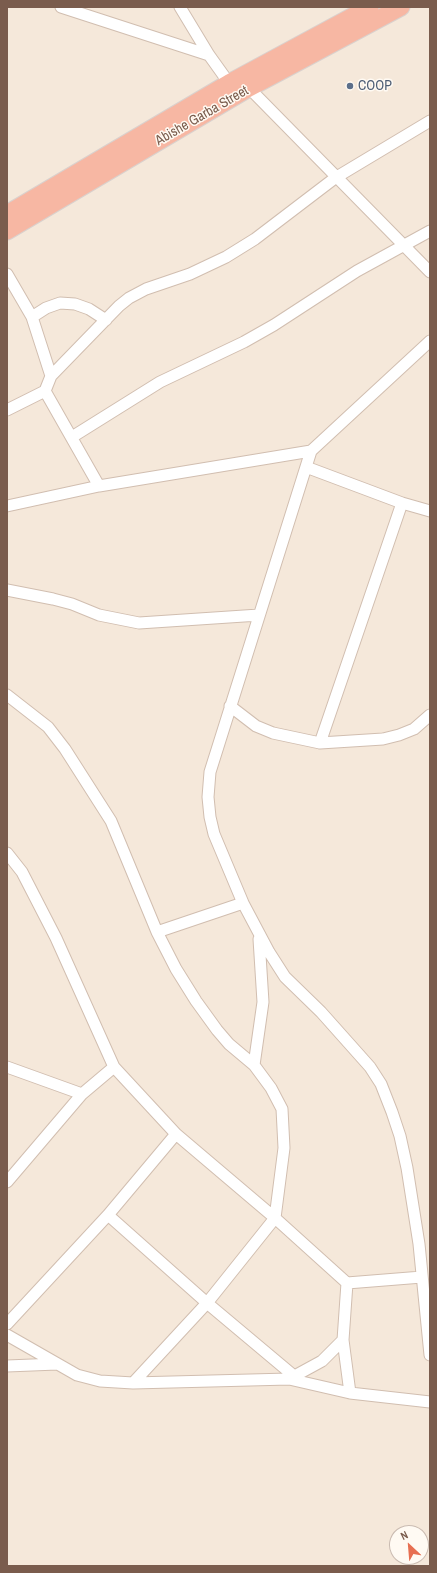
<!DOCTYPE html>
<style>
body{margin:0}
#map{position:relative;width:437px;height:1573px;overflow:hidden;background:#fdf6ec;font-family:"Archivo Narrow",sans-serif}
canvas{display:block}
.frame{position:absolute;inset:0;border:8px solid #7a5c4d;pointer-events:none}
.north{position:absolute;left:389px;top:1525px;width:40px;height:40px;box-sizing:border-box;background:#fffaf3;border:1px solid #cabbb1;border-radius:50%;rotate:334deg;font-size:11px;font-weight:700;line-height:16px;text-align:center;color:#7a5c4d}
.north::after{content:'';display:block;margin:auto;width:14px;height:18px;background:#e76f51;clip-path:polygon(50% 0,100% 100%,50% 72%,0 100%)}
</style>
<div id="map">
<canvas width="437" height="1573"></canvas>
<div class="frame"></div>
<div class="north">N</div>
</div>
<script>
const ctx = document.querySelector('canvas').getContext('2d');
ctx.lineJoin = 'round';
function fillPath(path, color) {
  ctx.fillStyle = color;
  ctx.fill(path, 'evenodd');
}
function toPath(rows) {
  const path = new Path2D();
  for (const r of rows) {
    path.moveTo(r[0], r[1]);
    for (let i = 2; i < r.length; i += 2) path.lineTo(r[i], r[i + 1]);
  }
  return path;
}
function stroke(path, color, width, dash) {
  ctx.strokeStyle = color;
  ctx.lineWidth = width;
  ctx.lineCap = dash ? 'butt' : 'round';
  ctx.setLineDash(dash || []);
  ctx.stroke(path);
}
function label(font, color, halo, rows, align = 'center') {
  ctx.font = font + ' "Archivo Narrow",sans-serif';
  ctx.lineWidth = 3;
  ctx.setLineDash([]);
  ctx.textBaseline = 'middle';
  ctx.strokeStyle = halo;
  ctx.fillStyle = color;
  for (const [text, x, y, turn = 0] of rows) {
    ctx.save();
    ctx.translate(x, y);
    ctx.rotate((+turn || 0) * Math.PI / 180);
    ctx.textAlign = isNaN(turn) ? turn : align;
    if (halo) ctx.strokeText(text, 0, 0);
    ctx.fillText(text, 0, 0);
    ctx.restore();
  }
}
fillPath(toPath([
 [7,7,430,7,430,1566,7,1566],
 [397,1533,421,1533,421,1557,397,1557]
]), '#f5e8da');
const minor = toPath([
 [61,7,209,55],
 [180,7,209,55,229,83],
 [249,88,430,272],
 [7,274,32,317,51,376],
 [32,317,46,308,60,303,75,304,89,309,106,320],
 [430,341,311,451,210,772,208,797,210,817,214,834,243,903,269,952,285,977,321,1012,370,1067,381,1084,392,1112,400,1136,407,1168,419,1244,430,1355],
 [45,391,99,486],
 [7,410,45,391,51,376,119,306,129,298,146,289,190,274,226,257,255,239,335,178,430,121],
 [72,437,160,382,244,342,274,325,357,271,430,231],
 [306,467,402,503,430,511],
 [7,506,99,486,311,451],
 [7,590,53,599,72,604,99,615,139,623,259,615],
 [7,695,48,727,65,749,111,821,157,932,176,969,196,1001,217,1030,229,1044,254,1065,271,1088,282,1109,284,1148,275,1218,207,1303,133,1383],
 [230,706,256,726,273,733,320,743,383,739,399,735,414,729,430,715],
 [320,743,402,503],
 [7,853,22,872,56,938,114,1067,176,1134,275,1218,347,1283,422,1277],
 [157,932,243,903],
 [254,1065,263,1002,259,939],
 [7,1067,82,1094],
 [7,1182,82,1094,114,1067],
 [108,1215,207,1303,294,1376],
 [347,1283,343,1340,350,1393],
 [7,1324,108,1215,176,1134],
 [7,1335,77,1375,100,1381,133,1383,289,1379,350,1393,430,1402],
 [7,1366,57,1364],
 [289,1379,322,1361,343,1340]
]);
const highway = toPath([
 [7,214,229,83,370,7],
 [7,231,249,88,401,7]
]);
stroke(minor, '#d1beb0', 13);
stroke(highway, '#dad1cd', 19);
stroke(minor, '#fff', 11);
stroke(highway, '#f7b7a3', 17);
for (const [x, y, r, color] of [
 [350,86,4,"#5c6f8a"]
]) {
  const dot = new Path2D();
  dot.arc(x, y, r, 0, 2 * Math.PI);
  ctx.fillStyle = color;
  ctx.fill(dot);
  stroke(dot, '#fffaf3', 1.5);
}
label('14px', '#4e5e75', '#fffaf3', [
 ["COOP",358,86]
], 'left');
label('14px', '#7a5c4d', '#fffaf3', [
 ["Abishe Garba Street",202,116,-30]
]);
</script>
